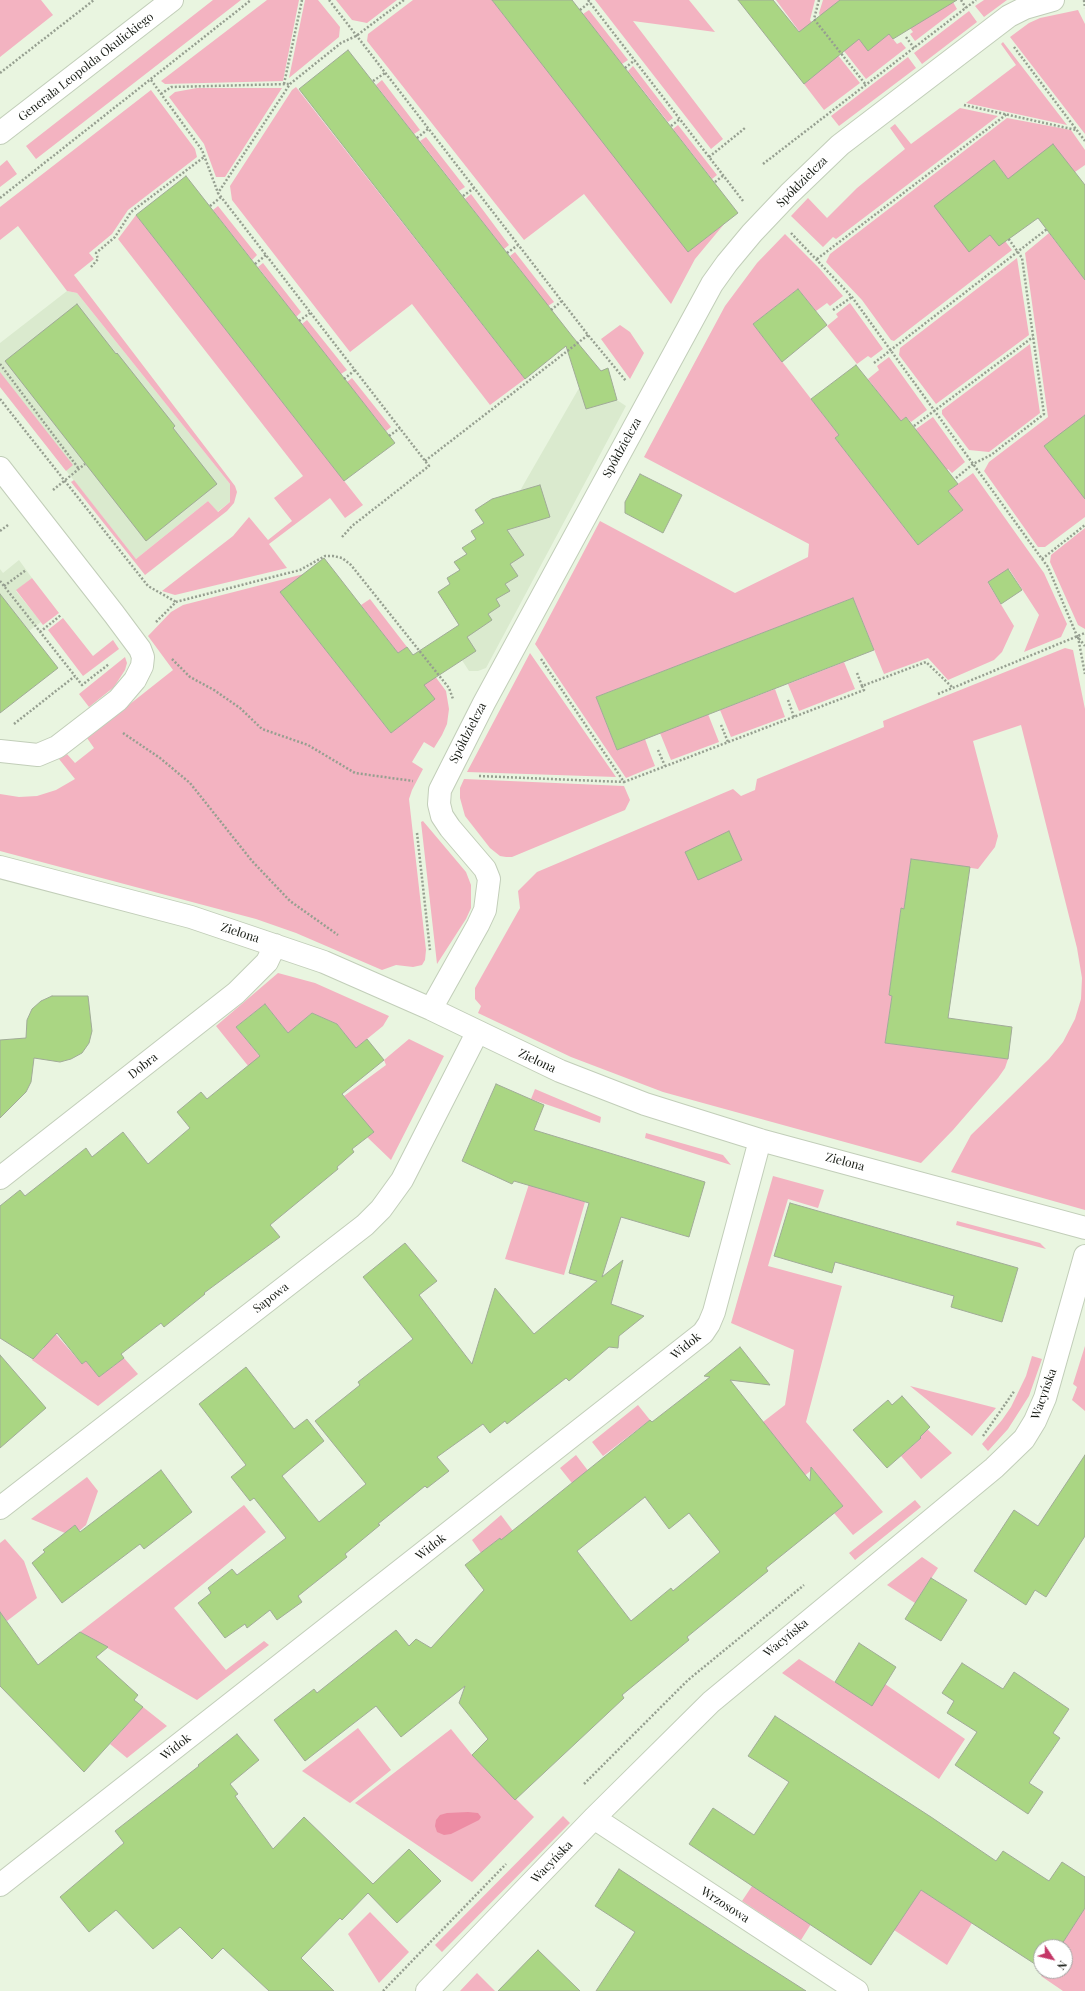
<!DOCTYPE html>
<meta charset="utf-8">
<style>
body{margin:0}
#map{position:relative;width:1085px;height:1991px;overflow:hidden;background:#e9f5e0;font-family:"Playfair Display",serif}
canvas{display:block}
.north{position:absolute;left:1033px;top:1939px;width:40px;height:40px;box-sizing:border-box;background:#fff;border:1px solid #a2a3a1;border-radius:50%;rotate:125deg;font-size:11px;font-weight:700;line-height:16px;text-align:center;color:#161a13}
.north::after{content:'';display:block;margin:auto;width:14px;height:18px;background:#c43767;clip-path:polygon(50% 0,100% 100%,50% 72%,0 100%)}
</style>
<div id="map">
<canvas width="1085" height="1991"></canvas>
<div class="north">N</div>
</div>
<script>
const ctx = document.querySelector('canvas').getContext('2d');
ctx.lineJoin = 'round';
function fillPath(path, color) {
  ctx.fillStyle = color;
  ctx.fill(path, 'evenodd');
}
function toPath(rows) {
  const path = new Path2D();
  for (const r of rows) {
    path.moveTo(r[0], r[1]);
    for (let i = 2; i < r.length; i += 2) path.lineTo(r[i], r[i + 1]);
  }
  return path;
}
function stroke(path, color, width, dash) {
  ctx.strokeStyle = color;
  ctx.lineWidth = width;
  ctx.lineCap = dash ? 'butt' : 'round';
  ctx.setLineDash(dash || []);
  ctx.stroke(path);
}
function label(font, color, halo, rows, align = 'center') {
  ctx.font = font + ' "Playfair Display",serif';
  ctx.lineWidth = 3;
  ctx.setLineDash([]);
  ctx.textBaseline = 'middle';
  ctx.strokeStyle = halo;
  ctx.fillStyle = color;
  for (const [text, x, y, turn = 0] of rows) {
    ctx.save();
    ctx.translate(x, y);
    ctx.rotate((+turn || 0) * Math.PI / 180);
    ctx.textAlign = isNaN(turn) ? turn : align;
    if (halo) ctx.strokeText(text, 0, 0);
    ctx.fillText(text, 0, 0);
    ctx.restore();
  }
}
fillPath(toPath([
 [67,291,77,293,230,484,230,502,217,512,208,501,136,559,0,387,0,343],
 [608,368,617,400,626,406,486,668,478,671,469,671,445,634,459,625,438,592,450,584,447,578,459,570,454,562,466,554,462,548,476,539,471,531,483,523,475,510,489,501,497,513,517,496,590,369,593,373],
 [19,560,32,578,16,591,41,622,29,631,0,594,0,569,3,573]
]), '#daeace');
fillPath(toPath([
 [0,0,41,0,53,15,0,57],
 [213,0,241,0,36,159,26,146],
 [267,0,299,0,283,81,165,84,161,81],
 [305,0,318,0,340,27,339,37,289,78],
 [336,0,397,0,367,23,352,20],
 [413,0,492,0,688,251,725,223,695,259,671,304,584,194,524,240,367,41,368,34],
 [595,0,689,0,715,32,633,21,723,139,711,149],
 [776,0,815,0,810,20,860,83,824,110,804,84,825,66],
 [823,0,840,0,833,6,868,50,889,34,897,44,901,42,906,48,866,79,822,23,819,13],
 [984,0,1007,0,984,17,975,6],
 [953,2,957,9,915,41,910,34,913,32,905,22],
 [589,10,628,60,622,64,583,14],
 [1078,10,1085,24,1085,134,1010,37,1029,23,1040,18],
 [969,11,977,22,922,64,914,53],
 [1003,42,1067,125,966,103,1016,65,1001,44],
 [908,57,916,68,839,126,831,116],
 [633,66,673,118,668,122,628,71],
 [382,80,420,130,414,134,376,85],
 [296,87,525,379,490,405,412,304,350,352,232,200,230,186,292,90],
 [197,88,282,88,225,177,216,177,204,144,169,97,175,92],
 [151,90,195,149,197,157,128,210,112,234,89,253,94,259,74,275,235,486,237,492,234,503,227,511,145,575,71,482,74,480,136,559,208,501,218,512,230,502,230,484,77,293,67,291,18,226,0,240,0,207],
 [960,108,998,116,836,239,833,237,823,247,791,216,808,198,827,218,857,188,905,149,890,128,895,124,911,144],
 [1007,118,1071,130,1085,150,1085,165,1075,172,1008,179,994,160,969,251,990,235,1005,241,1012,250,894,341,891,340,862,300,826,262,830,254],
 [678,125,717,175,712,179,673,129],
 [426,137,465,187,459,191,420,141],
 [7,160,17,174,0,187,0,166],
 [471,194,509,245,504,249,465,199],
 [218,206,257,255,252,260,213,210],
 [136,215,363,505,345,518,330,498,269,544,287,568,175,595,162,591,233,536,249,517,268,540,292,521,274,498,303,476,118,239],
 [1049,233,1085,280,1085,415,1045,447,1079,491,1085,487,1085,517,1045,547,1038,547,984,471,989,462,1048,417,1025,253],
 [785,234,819,268,843,296,830,306,827,303,816,311,798,289,753,324,839,435,835,438,918,545,963,510,948,491,973,473,1044,573,1067,624,1061,637,1024,652,1039,615,1009,569,988,583,1014,626,1002,652,994,660,948,680,928,658,884,674,853,598,596,697,617,750,645,739,650,753,655,766,626,778,535,644,600,521,735,593,808,557,809,544,644,457,725,306,757,263],
 [515,252,554,302,548,306,510,256],
 [1017,258,1029,335,936,404,899,355,900,348],
 [263,263,301,312,296,317,258,267],
 [850,303,883,349,871,358,868,356,857,364,827,326,838,317,836,314],
 [307,320,347,370,341,374,302,324],
 [620,325,630,332,644,353,630,379,601,339],
 [1030,344,1040,413,989,452,969,450,942,414,942,410],
 [889,357,927,410,911,422,906,417,897,425,884,400,868,379,879,370,877,366],
 [0,372,73,465,66,471,0,387],
 [352,378,391,427,386,431,347,382],
 [933,417,965,462,952,473,948,469,938,477,908,440,918,432,916,429],
 [1085,528,1085,629,1078,625,1050,562,1051,555],
 [304,574,281,593,391,733,434,699,408,665,420,656,446,691,449,709,447,724,442,735,434,748,424,742,412,762,423,769,412,790,409,799,426,950,425,960,422,965,413,967,396,965,382,970,296,933,256,919,0,851,0,794,19,797,37,796,56,790,75,779,59,759,67,754,75,763,94,748,87,738,173,670,148,636,171,612,183,605],
 [32,578,59,613,43,625,16,590],
 [370,599,407,647,398,653,361,605],
 [63,618,93,656,113,640,119,649,83,676,48,630],
 [1065,648,1073,650,1085,709,1085,1210,951,1172,971,1135,1049,1059,1063,1042,1075,1019,1081,999,1082,978,1077,948,1021,725,973,741,998,836,995,847,978,869,911,859,904,909,901,908,889,995,892,996,885,1043,1008,1059,1005,1068,998,1078,953,1130,921,1163,663,1092,571,1057,478,1013,481,1006,475,999,475,988,520,908,518,891,537,872,733,789,741,796,755,790,757,779,884,727,883,721],
 [530,653,616,777,467,772],
 [125,657,127,663,125,670,114,687,89,707,79,694],
 [844,662,855,689,799,711,788,684],
 [775,689,785,717,731,737,720,710],
 [708,714,719,742,671,760,660,733],
 [464,779,624,786,630,800,625,810,512,857,506,857,500,856,490,848,465,816,460,798,460,788],
 [423,821,466,872,471,885,471,908,466,919,437,964,421,822],
 [278,973,315,983,389,1016,383,1026,282,1108,216,1026],
 [265,1004,288,1033,312,1013,337,1024,346,1035,296,1075,278,1079,236,1027],
 [409,1039,444,1056,391,1160,367,1137,373,1133,344,1096,386,1065,384,1060],
 [535,1089,601,1117,600,1123,531,1099],
 [646,1133,723,1155,731,1165,645,1138],
 [773,1176,824,1190,818,1208,788,1199,768,1266,842,1286,806,1422,883,1512,853,1535,834,1513,843,1506,813,1469,767,1506,744,1470,779,1442,763,1422,785,1405,794,1350,731,1323],
 [529,1184,585,1202,564,1275,505,1259],
 [957,1221,1040,1243,1046,1249,956,1225],
 [53,1331,82,1364,86,1361,99,1377,124,1358,138,1374,98,1406,32,1360,44,1348,32,1333],
 [1085,1346,1085,1411,1072,1400,1077,1387,1073,1384],
 [1032,1356,1042,1359,1029,1396,1008,1429,988,1451,982,1444,1002,1420,1011,1407,1026,1376],
 [910,1386,996,1408,972,1436],
 [638,1405,650,1420,603,1456,592,1442],
 [927,1429,952,1453,921,1479,901,1456,921,1438,919,1436],
 [576,1455,622,1515,607,1527,560,1468],
 [87,1477,98,1491,86,1525,79,1531,75,1525,65,1533,31,1519],
 [915,1500,921,1507,855,1560,849,1553],
 [244,1505,266,1532,174,1608,226,1670,264,1641,269,1645,197,1700,80,1632],
 [501,1515,522,1543,511,1553,500,1538,481,1553,472,1540],
 [5,1539,24,1561,37,1598,7,1621,0,1613,0,1543],
 [922,1557,938,1568,915,1603,887,1585],
 [799,1659,871,1705,885,1684,965,1739,939,1779,782,1673],
 [143,1707,167,1726,127,1758,110,1744],
 [358,1728,391,1770,350,1803,302,1771],
 [451,1729,472,1755,534,1817,472,1882,355,1803],
 [563,1816,570,1823,442,1952,435,1945],
 [752,1886,811,1924,801,1940,742,1901],
 [921,1890,972,1923,947,1965,894,1930],
 [1085,1908,1085,1991,1063,1991,1041,1976,1045,1971,1065,1971,1065,1947,1060,1947],
 [370,1912,409,1952,379,1983,348,1934],
 [477,1973,495,1991,460,1991]
]), '#f3b3c1');
fillPath(toPath([
 [468,1812,478,1813,481,1817,479,1820,451,1834,444,1835,437,1832,435,1826,436,1820,440,1815,447,1813]
]), '#ed8ca4');
const building = toPath([
 [492,0,572,0,738,213,688,252,492,0],
 [738,0,773,0,799,32,840,0,957,0,893,39,889,34,868,51,859,39,804,84,738,0],
 [348,50,572,336,601,371,608,368,617,400,586,409,566,346,525,379,299,89,348,50],
 [1053,144,1085,185,1085,280,1038,218,999,246,990,235,969,252,934,206,994,160,1008,179,1053,144],
 [186,176,395,443,344,481,136,215,186,176],
 [798,289,827,325,782,362,753,324,798,289],
 [77,304,116,354,117,353,175,426,173,428,217,484,146,541,5,361,77,304],
 [856,365,901,421,906,417,958,484,948,491,963,510,918,545,835,438,839,435,811,399,856,365],
 [1085,415,1085,499,1044,446,1085,415],
 [640,474,682,495,663,533,625,513,625,502,640,474],
 [540,485,550,517,507,530,524,555,510,564,518,576,505,584,510,591,496,599,500,606,488,614,492,620,467,637,476,651,424,685,435,699,391,733,280,592,324,558,398,653,407,647,413,655,459,625,438,592,450,584,447,578,460,570,454,562,467,554,462,548,476,539,471,531,484,523,475,510,492,499,540,485],
 [1008,569,1022,590,1001,604,988,582,1008,569],
 [0,594,58,668,0,713,0,594],
 [853,598,874,650,617,750,596,697,853,598],
 [729,831,742,860,698,880,685,852,729,831],
 [911,859,970,867,948,1018,1012,1027,1008,1059,885,1043,892,996,889,995,901,908,904,909,911,859],
 [52,996,88,996,92,1031,89,1043,82,1053,71,1059,60,1062,34,1058,31,1082,26,1092,0,1118,0,1040,26,1038,27,1020,32,1009,41,1001,52,996],
 [265,1004,288,1033,312,1013,337,1024,356,1048,367,1039,384,1060,342,1094,374,1132,352,1149,354,1152,337,1167,338,1169,270,1225,280,1237,204,1293,205,1294,164,1327,161,1323,121,1354,124,1358,99,1377,86,1361,82,1364,57,1333,33,1359,0,1338,0,1206,20,1190,25,1196,86,1148,92,1157,123,1132,148,1164,190,1128,177,1112,201,1092,207,1099,260,1056,236,1027,265,1004],
 [496,1084,544,1105,534,1130,705,1182,689,1237,621,1217,602,1277,623,1260,611,1304,644,1316,619,1336,618,1348,609,1347,569,1381,566,1378,507,1424,505,1421,490,1433,483,1424,437,1457,449,1471,427,1488,425,1486,378,1524,380,1525,345,1554,347,1557,298,1596,302,1602,277,1620,270,1610,247,1628,245,1624,225,1638,198,1603,211,1593,208,1588,232,1569,237,1575,286,1538,254,1498,250,1501,231,1477,246,1465,199,1404,246,1367,294,1429,307,1419,324,1441,282,1476,319,1522,366,1484,315,1421,360,1385,358,1382,413,1339,363,1277,405,1243,437,1281,419,1295,472,1364,495,1288,534,1334,597,1281,569,1273,589,1203,514,1181,512,1184,462,1161,496,1084],
 [790,1203,1018,1268,1002,1322,951,1307,954,1296,835,1262,832,1273,774,1256,790,1203],
 [740,1347,770,1385,730,1380,810,1481,811,1467,843,1506,766,1568,768,1571,687,1637,689,1640,622,1695,624,1698,515,1800,472,1755,488,1739,459,1703,465,1686,401,1737,376,1706,305,1761,274,1720,314,1689,317,1693,396,1630,409,1646,416,1639,431,1648,484,1590,465,1565,500,1538,501,1540,650,1420,652,1422,710,1377,704,1376,740,1347],
 [645,1497,669,1529,689,1513,720,1552,673,1591,671,1588,631,1621,577,1551,645,1497],
 [0,1355,46,1408,0,1448,0,1355],
 [902,1396,930,1427,920,1437,921,1438,887,1468,853,1430,888,1400,892,1405,902,1396],
 [1085,1455,1085,1536,1046,1597,1035,1590,1026,1605,974,1571,1014,1510,1038,1526,1085,1455],
 [161,1470,192,1512,144,1549,140,1544,62,1603,32,1563,45,1552,43,1550,75,1525,80,1532,161,1470],
 [931,1578,967,1600,941,1641,905,1619,931,1578],
 [0,1612,38,1665,80,1632,108,1647,96,1657,138,1695,134,1700,143,1707,84,1772,0,1686,0,1612],
 [859,1643,896,1667,872,1706,835,1682,859,1643],
 [962,1663,1003,1689,1014,1672,1069,1709,1053,1733,1060,1738,1029,1783,1043,1792,1028,1814,955,1765,977,1732,947,1713,954,1701,942,1693,962,1663],
 [775,1716,931,1817,996,1861,1003,1851,1049,1881,1062,1862,1085,1877,1085,1908,1060,1947,1041,1947,1041,1968,921,1890,871,1965,689,1844,713,1808,754,1835,771,1809,789,1782,748,1756,775,1716],
 [237,1734,259,1760,230,1784,238,1794,235,1796,273,1849,304,1817,373,1884,409,1849,441,1881,397,1923,368,1893,342,1920,340,1918,301,1958,334,1991,269,1991,223,1948,212,1959,180,1927,153,1949,116,1910,89,1932,60,1897,124,1843,115,1831,199,1766,198,1765,237,1734],
 [619,1869,742,1950,806,1991,596,1991,635,1932,595,1906,619,1869],
 [538,1950,580,1991,498,1991,538,1950]
]);
fillPath(building, '#aad683');
stroke(building, '#a0ab97', 1);
const minor = toPath([
 [0,468,114,614,140,649,143,657,142,666,135,680,118,700,57,747,38,755,0,751],
 [0,867,191,917,324,962,431,1009,560,1071,645,1104,760,1140,1085,1228],
 [431,1009,478,925,485,910,489,879,485,869,450,828,442,816,439,804,440,790,484,703,712,284,727,263,752,233,789,194,840,145,1009,16,1025,8,1053,0],
 [0,1178,236,993,267,962,275,945],
 [0,1508,365,1225,381,1209,402,1180,477,1033],
 [594,1818,857,1991],
 [0,1885,703,1333,709,1324,714,1312,760,1140],
 [427,1991,594,1818,711,1702,994,1468,1024,1439,1035,1421,1045,1398,1085,1256]
]);
const major = toPath([
 [0,133,172,0]
]);
stroke(minor, '#c2ceb9', 24);
stroke(major, '#c2ceb9', 24);
stroke(toPath([
 [329,0,588,335,626,381],
 [588,0,743,201],
 [819,0,814,19,866,85],
 [961,0,966,8],
 [1084,0,1085,8],
 [580,10,590,2],
 [906,37,914,48],
 [1014,47,1085,141],
 [625,68,635,60],
 [0,73,94,0],
 [151,80,202,150,218,193],
 [373,81,385,73],
 [284,84,302,0],
 [161,94,171,87,289,84],
 [964,105,1076,130],
 [671,126,680,119],
 [417,138,428,129],
 [709,157,745,128],
 [763,164,976,0],
 [715,182,724,175],
 [463,196,474,188],
 [0,198,251,0],
 [210,206,221,197],
 [791,233,852,297,1042,559,1048,567,1077,636,1085,646],
 [507,253,518,245],
 [817,259,1007,114],
 [255,264,266,255],
 [91,267,98,259,96,253,115,237,131,212,204,157],
 [551,310,562,301],
 [833,310,852,297],
 [299,321,310,313],
 [874,363,1047,229],
 [0,364,79,469],
 [344,379,355,370],
 [0,399,148,586,176,602],
 [914,426,1033,337],
 [389,436,400,428],
 [425,461,588,335],
 [956,478,973,464,991,455,1044,414,1022,258,1008,238],
 [53,490,85,464],
 [0,531,8,525],
 [342,537,352,526,429,466,218,193,290,84,341,43,356,36,404,0],
 [1042,559,1085,525],
 [0,581,75,676],
 [4,586,26,570],
 [156,622,176,602,300,570,325,556,333,556,342,558,351,565,449,688,453,699],
 [40,632,61,615],
 [1078,637,1085,674],
 [172,659,190,677,214,690,240,708,262,729,308,745,355,773,413,781],
 [541,659,624,782,864,690,862,686,926,662,953,688],
 [857,673,862,686],
 [938,694,1085,633],
 [788,700,794,717],
 [14,724,75,676,82,685,109,664],
 [721,725,728,742],
 [123,733,160,758,190,783,252,861,290,901,338,935],
 [658,750,665,766],
 [479,776,624,782],
 [417,833,430,950],
 [983,1436,1015,1390],
 [584,1784,688,1680,804,1585],
 [383,1991,506,1864]
]), '#969f90', 2.5, [2, 2]);
stroke(minor, '#fff', 22);
stroke(major, '#fff', 22);
label('12px', '#161a13', '#fff', [
 ["Generała Leopolda Okulickiego",86,67,-38],
 ["Spółdzielcza",802,182,-45],
 ["Spółdzielcza",622,448,-61],
 ["Spółdzielcza",468,733,-63],
 ["Zielona",240,933,18],
 ["Zielona",537,1061,25],
 ["Dobra",143,1066,-38],
 ["Zielona",845,1162,15],
 ["Sapowa",271,1298,-38],
 ["Widok",686,1346,-39],
 ["Wacyńska",1044,1394,-70],
 ["Widok",431,1547,-38],
 ["Wacyńska",786,1638,-39],
 ["Widok",176,1747,-38],
 ["Wacyńska",552,1862,-46],
 ["Wrzosowa",725,1905,33]
]);
</script>
